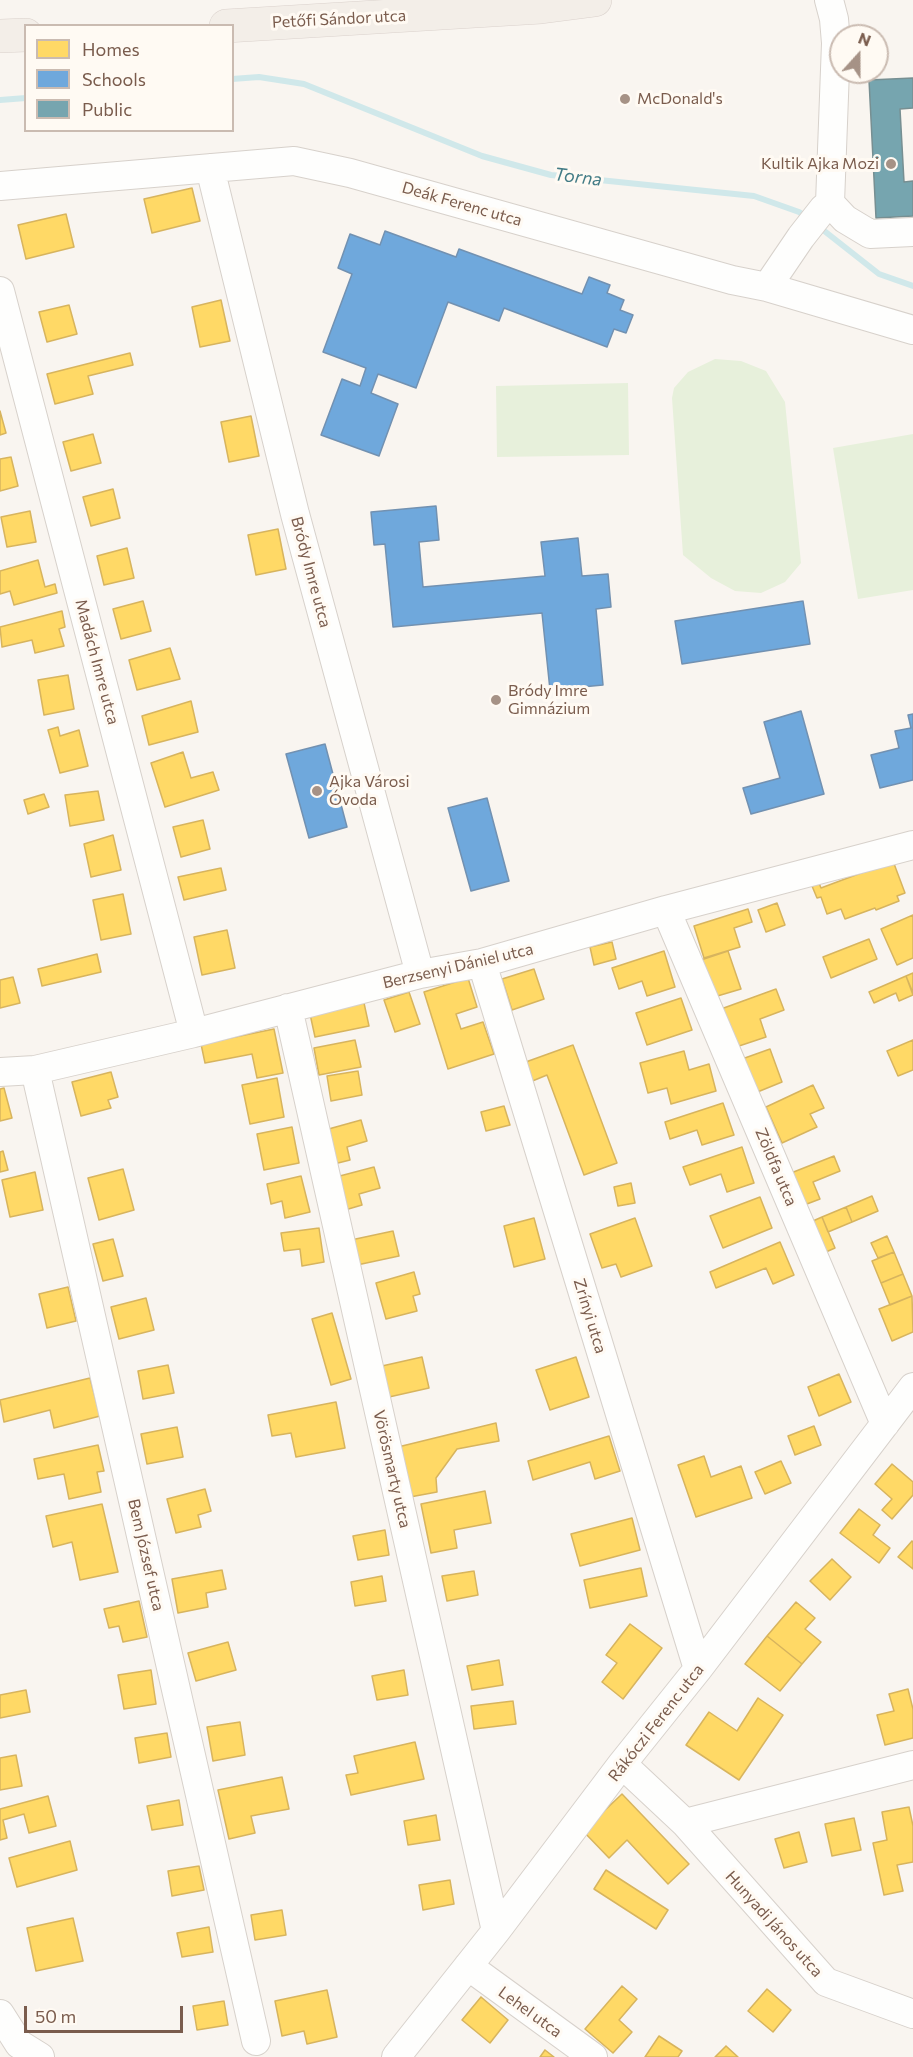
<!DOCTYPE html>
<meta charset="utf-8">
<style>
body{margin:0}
#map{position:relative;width:913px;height:2057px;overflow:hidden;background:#f9f5f0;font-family:Commissioner,sans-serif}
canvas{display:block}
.legend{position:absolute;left:24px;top:24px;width:210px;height:108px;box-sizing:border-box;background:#fffaf3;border:2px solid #cabbb1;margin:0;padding:8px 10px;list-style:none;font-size:18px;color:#7a5c4d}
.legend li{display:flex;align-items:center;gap:12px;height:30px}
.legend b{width:30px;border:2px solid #cabbb1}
.north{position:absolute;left:829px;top:24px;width:60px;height:60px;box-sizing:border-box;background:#fffaf3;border:2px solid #cabbb1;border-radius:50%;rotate:21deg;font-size:16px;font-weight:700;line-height:24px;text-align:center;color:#7a5c4d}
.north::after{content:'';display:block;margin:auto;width:21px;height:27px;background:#a69286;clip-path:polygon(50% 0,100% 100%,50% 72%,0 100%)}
.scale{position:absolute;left:24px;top:2006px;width:159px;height:27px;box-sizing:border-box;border:3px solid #7a5c4d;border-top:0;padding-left:8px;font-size:18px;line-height:21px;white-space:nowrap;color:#7a5c4d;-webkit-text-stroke:4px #fffaf3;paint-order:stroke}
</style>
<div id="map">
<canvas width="913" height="2057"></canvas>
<ul class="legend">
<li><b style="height:16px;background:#ffd966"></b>Homes</li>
<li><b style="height:16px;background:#6fa8dc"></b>Schools</li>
<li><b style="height:16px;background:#76a5af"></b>Public</li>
</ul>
<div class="north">N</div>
<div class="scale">50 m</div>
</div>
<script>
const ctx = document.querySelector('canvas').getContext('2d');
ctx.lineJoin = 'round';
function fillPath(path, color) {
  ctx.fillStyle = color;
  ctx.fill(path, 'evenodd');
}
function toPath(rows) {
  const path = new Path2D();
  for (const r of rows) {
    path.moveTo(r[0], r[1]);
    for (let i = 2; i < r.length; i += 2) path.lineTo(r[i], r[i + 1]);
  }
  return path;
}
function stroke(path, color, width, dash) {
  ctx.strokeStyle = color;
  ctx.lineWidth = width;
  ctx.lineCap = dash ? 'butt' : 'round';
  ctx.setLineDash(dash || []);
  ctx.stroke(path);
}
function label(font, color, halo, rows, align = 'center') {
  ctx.font = font + ' Commissioner,sans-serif';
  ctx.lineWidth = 6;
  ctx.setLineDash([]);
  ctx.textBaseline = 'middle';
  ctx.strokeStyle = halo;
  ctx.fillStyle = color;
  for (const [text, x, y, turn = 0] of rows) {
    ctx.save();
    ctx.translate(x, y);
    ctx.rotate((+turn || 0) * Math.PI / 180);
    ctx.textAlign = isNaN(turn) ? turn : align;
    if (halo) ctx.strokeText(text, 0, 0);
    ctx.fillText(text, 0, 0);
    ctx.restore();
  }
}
fillPath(toPath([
 [715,359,741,361,766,371,785,402,801,563,785,582,761,593,735,591,711,578,683,555,672,398,674,388,688,372],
 [628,383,629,455,497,457,496,386],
 [913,434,913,590,858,599,833,448]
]), '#e7f0db');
const homes = toPath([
 [192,188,200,221,152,233,144,199,192,188],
 [66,214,74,247,26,259,18,225,66,214],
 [221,300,230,341,200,347,192,307,221,300],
 [69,305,77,334,47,342,39,312,69,305],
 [130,353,133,365,88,376,93,394,55,404,47,374,130,353],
 [0,411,6,433,0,435,0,411],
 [251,416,259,456,229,462,221,422,251,416],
 [93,434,101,463,71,471,63,442,93,434],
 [11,457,18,486,0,491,0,459,11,457],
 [113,489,120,518,91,526,83,497,113,489],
 [30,511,36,542,7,547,1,517,30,511],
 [278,529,286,569,256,575,248,535,278,529],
 [127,548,134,578,104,585,97,556,127,548],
 [38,560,45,587,55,584,57,593,14,605,10,591,0,594,0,571,38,560],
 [143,601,151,631,121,639,113,609,143,601],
 [62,611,65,627,59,629,64,646,35,653,32,640,2,647,0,627,62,611],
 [170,648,180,679,137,690,129,660,170,648],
 [68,675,74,709,44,715,38,680,68,675],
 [191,701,198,732,149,745,142,716,191,701],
 [58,727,60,736,79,730,88,766,60,773,48,730,58,727],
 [183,752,191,778,213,772,219,790,165,807,151,763,183,752],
 [98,791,104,820,70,826,65,795,98,791],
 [44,794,49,807,28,814,24,800,44,794],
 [203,820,210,849,181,857,173,827,203,820],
 [113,835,121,870,91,877,84,844,113,835],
 [893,861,905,893,897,896,899,901,876,910,875,908,845,919,841,909,827,914,821,897,817,898,812,886,819,883,821,888,893,861],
 [221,868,226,890,184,900,178,877,221,868],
 [123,894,131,934,101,940,93,900,123,894],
 [777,903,785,925,766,932,758,910,777,903],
 [748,909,752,922,734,928,740,947,704,958,694,926,748,909],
 [913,915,913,958,897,965,881,929,913,915],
 [227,930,235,968,202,975,194,937,227,930],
 [869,939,877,959,831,978,823,957,869,939],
 [612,942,616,959,594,965,590,947,612,942],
 [664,951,675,987,647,996,642,981,619,989,612,968,664,951],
 [728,951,741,989,714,997,701,960,728,951],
 [97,954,101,972,42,986,38,969,97,954],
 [534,969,544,999,512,1010,502,979,534,969],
 [913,973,913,993,906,976,913,973],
 [906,976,913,995,899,1001,896,993,874,1003,869,992,906,976],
 [13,977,20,1003,0,1008,0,980,13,977],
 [468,978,477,1007,456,1014,461,1029,483,1022,494,1054,448,1069,424,992,468,978],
 [776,989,784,1010,760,1019,766,1037,736,1047,721,1009,776,989],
 [409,992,420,1024,395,1032,384,1000,409,992],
 [681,998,692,1030,647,1045,636,1013,681,998],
 [364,1003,369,1026,315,1037,310,1014,364,1003],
 [274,1029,283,1073,257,1078,252,1054,205,1063,201,1044,274,1029],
 [355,1040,361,1067,319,1075,314,1048,355,1040],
 [913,1040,913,1070,898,1076,887,1051,913,1040],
 [573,1045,617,1163,584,1175,547,1075,530,1082,523,1063,573,1045],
 [770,1049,782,1082,755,1093,742,1059,770,1049],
 [684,1051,689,1070,709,1064,716,1091,671,1104,667,1088,648,1093,640,1063,684,1051],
 [358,1071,362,1095,331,1101,327,1076,358,1071],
 [111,1072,118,1097,108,1100,111,1108,81,1116,72,1082,111,1072],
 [277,1078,284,1117,250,1124,242,1085,277,1078],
 [813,1085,824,1108,810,1114,817,1127,782,1143,766,1107,813,1085],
 [4,1088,12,1118,0,1121,0,1089,4,1088],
 [723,1103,734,1135,702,1145,697,1130,670,1139,665,1122,723,1103],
 [504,1106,510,1125,486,1131,481,1112,504,1106],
 [361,1120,367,1141,347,1147,350,1160,334,1164,325,1130,361,1120],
 [292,1127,299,1163,264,1170,257,1134,292,1127],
 [742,1147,754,1183,727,1192,721,1174,690,1185,683,1167,742,1147],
 [3,1151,8,1170,0,1172,0,1152,3,1151],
 [834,1156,840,1171,813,1182,820,1199,799,1207,786,1175,834,1156],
 [374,1167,380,1188,359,1194,362,1205,345,1210,336,1177,374,1167],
 [123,1169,134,1210,99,1220,88,1178,123,1169],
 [35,1172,43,1210,10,1217,2,1180,35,1172],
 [301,1176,310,1212,285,1218,282,1201,271,1204,267,1184,301,1176],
 [631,1183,635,1203,618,1206,614,1187,631,1183],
 [872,1196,878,1211,852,1222,846,1207,872,1196],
 [760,1197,772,1228,723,1248,710,1216,760,1197],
 [846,1207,852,1222,828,1232,822,1217,846,1207],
 [822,1217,835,1248,819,1255,806,1224,822,1217],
 [534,1218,545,1259,514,1267,504,1226,534,1218],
 [635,1218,652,1266,621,1277,616,1264,602,1268,590,1234,635,1218],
 [319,1228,324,1262,302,1266,300,1249,284,1251,281,1233,319,1228],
 [393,1231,399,1256,357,1265,351,1240,393,1231],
 [887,1236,894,1252,878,1258,871,1243,887,1236],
 [113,1239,123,1276,103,1281,93,1244,113,1239],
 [780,1242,794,1275,773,1284,766,1268,716,1288,710,1272,780,1242],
 [894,1252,903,1274,881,1283,872,1261,894,1252],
 [414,1272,420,1294,413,1296,417,1311,386,1319,376,1283,414,1272],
 [903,1274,912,1296,890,1305,881,1283,903,1274],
 [68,1287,76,1321,47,1328,39,1294,68,1287],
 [912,1296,913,1332,892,1341,879,1309,912,1296],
 [146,1298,154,1330,119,1339,111,1307,146,1298],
 [332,1313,351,1379,331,1385,312,1319,332,1313],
 [422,1357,429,1388,389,1397,382,1366,422,1357],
 [576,1357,589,1397,550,1410,536,1370,576,1357],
 [168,1365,174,1393,143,1399,138,1371,168,1365],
 [839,1374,851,1402,819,1416,808,1387,839,1374],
 [90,1378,100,1416,54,1428,50,1410,4,1422,0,1400,90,1378],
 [336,1402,345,1448,296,1457,291,1433,272,1436,268,1415,336,1402],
 [496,1423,499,1441,457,1449,436,1478,437,1492,410,1497,398,1447,496,1423],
 [814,1426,821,1445,795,1455,788,1436,814,1426],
 [177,1427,183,1457,147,1464,141,1434,177,1427],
 [609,1436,620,1471,595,1479,590,1462,533,1480,528,1461,609,1436],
 [98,1445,104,1471,97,1472,101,1492,69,1499,64,1474,38,1479,34,1459,98,1445],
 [704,1456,711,1477,741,1466,752,1498,696,1517,678,1465,704,1456],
 [781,1461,791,1483,765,1494,755,1472,781,1461],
 [892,1464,913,1482,913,1495,892,1519,882,1510,892,1499,875,1484,892,1464],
 [205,1489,211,1511,198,1515,201,1527,176,1533,167,1499,205,1489],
 [485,1491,491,1523,454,1530,457,1548,431,1553,421,1504,485,1491],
 [102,1504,118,1572,80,1580,72,1542,53,1547,46,1516,102,1504],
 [859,1509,880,1525,873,1535,890,1548,879,1563,840,1533,859,1509],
 [632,1518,640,1550,580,1566,571,1534,632,1518],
 [385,1530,389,1555,358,1560,353,1536,385,1530],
 [912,1541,913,1542,913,1569,898,1557,912,1541],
 [832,1559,851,1577,830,1600,810,1581,832,1559],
 [641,1568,647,1596,590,1608,584,1580,641,1568],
 [222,1570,226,1589,206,1593,208,1607,178,1613,172,1579,222,1570],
 [474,1571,478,1595,447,1601,442,1576,474,1571],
 [382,1576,386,1601,355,1606,351,1582,382,1576],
 [139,1601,147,1637,123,1642,119,1626,109,1628,104,1609,139,1601],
 [796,1602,815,1618,805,1629,821,1642,802,1664,767,1636,796,1602],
 [630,1624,662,1648,623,1699,602,1682,617,1663,606,1655,630,1624],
 [767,1636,802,1664,780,1691,745,1664,767,1636],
 [228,1642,236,1670,196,1681,188,1653,228,1642],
 [499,1660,503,1685,472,1690,467,1666,499,1660],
 [151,1670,156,1704,124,1709,118,1675,151,1670],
 [404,1670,408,1695,377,1700,372,1676,404,1670],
 [908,1689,913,1709,913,1738,885,1745,877,1715,894,1711,889,1694,908,1689],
 [26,1690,30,1712,0,1718,0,1695,26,1690],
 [758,1698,783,1715,739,1780,686,1745,709,1712,737,1731,758,1698],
 [513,1701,516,1724,474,1729,471,1706,513,1701],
 [240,1722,245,1755,213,1761,207,1727,240,1722],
 [167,1733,171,1757,139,1763,135,1738,167,1733],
 [415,1742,424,1779,351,1795,346,1775,358,1773,354,1756,415,1742],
 [16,1755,22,1786,0,1790,0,1758,16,1755],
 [282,1777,289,1809,251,1816,255,1833,229,1839,218,1790,282,1777],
 [622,1794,689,1864,668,1884,627,1840,609,1858,583,1831,622,1794],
 [48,1796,56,1826,29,1833,24,1814,3,1820,7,1838,0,1840,0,1809,48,1796],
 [179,1800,183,1825,152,1830,147,1806,179,1800],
 [909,1807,913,1826,913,1862,897,1865,903,1891,884,1895,873,1843,887,1840,882,1812,909,1807],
 [436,1815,440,1840,408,1845,404,1821,436,1815],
 [854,1818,861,1850,832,1856,825,1824,854,1818],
 [799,1832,807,1862,784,1868,775,1839,799,1832],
 [70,1841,77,1870,17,1887,9,1858,70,1841],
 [199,1866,204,1890,172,1896,168,1871,199,1866],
 [606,1870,668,1910,656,1929,594,1889,606,1870],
 [450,1880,454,1904,423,1910,419,1885,450,1880],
 [282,1910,286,1935,255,1940,251,1915,282,1910],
 [73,1918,83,1961,36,1971,27,1928,73,1918],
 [209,1927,213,1952,182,1957,177,1933,209,1927],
 [622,1986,637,1999,619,2020,632,2032,613,2053,585,2029,622,1986],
 [767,1989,791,2010,773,2032,748,2011,767,1989],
 [327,1990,337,2037,307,2044,304,2031,282,2036,275,2001,327,1990],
 [481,1997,508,2020,490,2043,462,2020,481,1997],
 [224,2001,228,2025,197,2030,193,2006,224,2001],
 [659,2036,682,2051,678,2057,645,2057,659,2036],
 [726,2046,738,2057,715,2057,726,2046],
 [545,2050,554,2057,540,2057,545,2050]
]);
fillPath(homes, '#ffd966');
stroke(homes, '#d7b45e', 1.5);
const schools = toPath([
 [385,231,456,257,459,249,582,294,589,277,610,285,607,293,624,300,620,310,633,315,626,333,614,329,607,347,504,308,499,321,448,302,416,388,378,374,371,393,398,404,379,456,321,435,342,379,360,386,366,368,323,352,352,274,338,268,350,234,380,245,385,231],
 [436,506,439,540,419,542,423,587,545,576,541,542,578,538,582,576,608,574,611,607,596,609,603,685,550,690,542,613,393,627,385,544,374,545,371,512,436,506],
 [803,601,810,644,682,664,675,621,803,601],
 [801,711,824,794,751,814,743,788,780,778,764,722,801,711],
 [913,714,913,780,880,788,871,755,899,748,895,731,911,728,908,715,913,714],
 [325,744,347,827,309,838,286,754,325,744],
 [487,798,509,881,471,891,448,808,487,798]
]);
fillPath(schools, '#6fa8dc');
stroke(schools, '#7291b1', 1.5);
const public = toPath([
 [913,78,913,108,900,109,904,182,913,181,913,216,876,218,869,80,913,78]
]);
fillPath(public, '#76a5af');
stroke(public, '#778f92', 1.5);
stroke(toPath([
 [232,79,259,77,304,84,482,156,551,175,754,196,799,212,808,218],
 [0,100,26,98],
 [818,226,879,274,913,286]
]), '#d0e8ea', 6);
const minor = toPath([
 [829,0,834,19,836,43,830,203,845,219,870,234,913,232],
 [210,168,295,514,420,974],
 [0,186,294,161,350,173,732,280,767,287,913,330],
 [767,287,801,237,823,209,830,203],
 [0,291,194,1033],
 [666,910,885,1424],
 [482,963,698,1669],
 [288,1008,496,1931],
 [35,1070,256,2041],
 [0,1072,35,1070,194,1033,420,974,482,963,666,910,913,845],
 [622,1764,685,1823,913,1765],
 [685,1823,826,1982,913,2014],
 [468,1966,593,2057],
 [0,2014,19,2044,40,2057],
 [396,2057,496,1931,622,1764,698,1669,913,1387]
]);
const major = toPath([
 [226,26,541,7,595,0],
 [0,36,26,35]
]);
stroke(minor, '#d7d1cb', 30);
stroke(major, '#dad1cc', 34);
stroke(minor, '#fefefd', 28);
stroke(major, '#f3eee8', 33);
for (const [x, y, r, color] of [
 [625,99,6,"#a69286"],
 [891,164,6,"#a69286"],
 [496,700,6,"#a69286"],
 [317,791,6,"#a69286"]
]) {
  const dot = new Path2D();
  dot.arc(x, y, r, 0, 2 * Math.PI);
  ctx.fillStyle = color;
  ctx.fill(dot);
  stroke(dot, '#fffaf3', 2);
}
label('16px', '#7a5c4d', '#fffaf3', [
 ["Petőfi Sándor utca",339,19,-3],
 ["Deák Ferenc utca",462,204,16],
 ["Bródy Imre utca",311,572,75],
 ["Madách Imre utca",97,662,75],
 ["Berzsenyi Dániel utca",458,966,-13],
 ["Zöldfa utca",776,1167,67],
 ["Zrínyi utca",590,1316,73],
 ["Vörösmarty utca",392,1469,77],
 ["Bem József utca",146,1555,77],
 ["Rákóczi Ferenc utca",656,1723,-52],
 ["Hunyadi János utca",774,1924,48],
 ["Lehel utca",530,2012,36]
]);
label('16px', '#7a5c4d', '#fffaf3', [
 ["McDonald's",637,99],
 ["Kultik Ajka Mozi",879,164,"right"],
 ["Bródy Imre",508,691],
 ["Gimnázium",508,709],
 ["Ajka Városi",329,782],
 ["Óvoda",329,800]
], 'left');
label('italic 18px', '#437c86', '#fffaf3', [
 ["Torna",578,177,7]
]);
</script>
